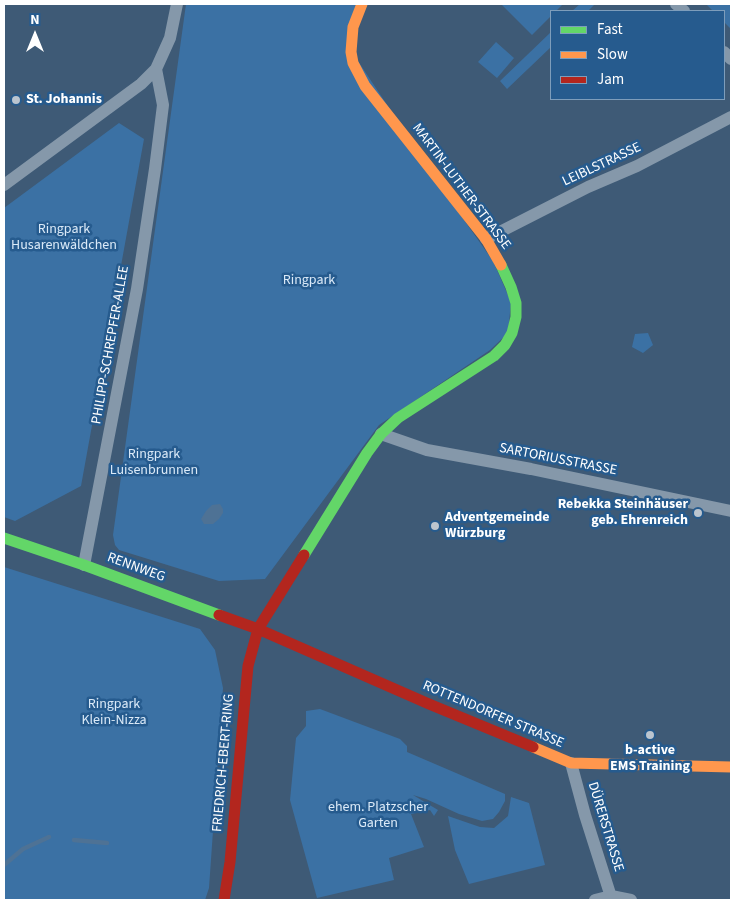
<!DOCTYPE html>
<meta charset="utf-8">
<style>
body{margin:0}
#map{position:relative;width:735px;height:904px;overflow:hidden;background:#3e5a76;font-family:"Source Sans 3",sans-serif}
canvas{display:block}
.frame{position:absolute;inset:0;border:5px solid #fff;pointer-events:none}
.legend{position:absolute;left:550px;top:10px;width:175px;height:90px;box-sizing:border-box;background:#265b8e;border:1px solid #7d9dbb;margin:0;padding:6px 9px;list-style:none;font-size:15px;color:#fff}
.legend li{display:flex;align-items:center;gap:10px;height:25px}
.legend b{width:25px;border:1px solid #7d9dbb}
.north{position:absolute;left:10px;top:10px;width:50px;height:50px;-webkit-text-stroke:4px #265b8e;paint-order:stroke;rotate:0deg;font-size:14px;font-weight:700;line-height:20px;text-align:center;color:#fff}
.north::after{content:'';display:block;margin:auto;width:18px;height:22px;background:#fff;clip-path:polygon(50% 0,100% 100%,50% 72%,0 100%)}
</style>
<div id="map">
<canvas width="735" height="904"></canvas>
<div class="frame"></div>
<ul class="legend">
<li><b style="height:6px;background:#63d668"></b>Fast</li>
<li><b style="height:6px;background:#ff974d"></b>Slow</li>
<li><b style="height:6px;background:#b3261e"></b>Jam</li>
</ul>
<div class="north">N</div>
</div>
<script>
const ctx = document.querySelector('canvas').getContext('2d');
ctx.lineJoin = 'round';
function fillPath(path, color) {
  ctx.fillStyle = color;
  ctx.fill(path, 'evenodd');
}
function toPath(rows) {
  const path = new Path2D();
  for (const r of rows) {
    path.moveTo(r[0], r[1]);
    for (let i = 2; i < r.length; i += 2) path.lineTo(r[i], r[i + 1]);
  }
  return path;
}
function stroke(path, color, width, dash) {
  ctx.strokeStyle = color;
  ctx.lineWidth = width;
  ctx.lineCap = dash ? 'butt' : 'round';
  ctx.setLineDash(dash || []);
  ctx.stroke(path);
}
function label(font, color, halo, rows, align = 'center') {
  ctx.font = font + ' "Source Sans 3",sans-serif';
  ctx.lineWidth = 5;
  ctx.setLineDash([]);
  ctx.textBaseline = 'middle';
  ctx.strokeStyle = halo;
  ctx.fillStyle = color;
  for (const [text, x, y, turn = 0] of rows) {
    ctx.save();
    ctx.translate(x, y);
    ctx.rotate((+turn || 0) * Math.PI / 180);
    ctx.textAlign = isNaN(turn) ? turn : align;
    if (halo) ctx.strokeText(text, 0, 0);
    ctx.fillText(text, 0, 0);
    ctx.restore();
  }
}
fillPath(toPath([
 [186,4,362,4,352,52,454,206,493,261,511,302,508,333,490,350,379,425,265,579,219,581,119,550,115,545,113,535],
 [501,4,563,4,556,11,551,11,551,16,532,35],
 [580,4,595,4,588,11,572,11],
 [706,4,731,4,731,29,724,22,724,11,713,11],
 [551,32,551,47,507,89,500,81],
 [496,42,514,58,497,78,478,62],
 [119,123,144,139,81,486,15,521,4,517,4,208],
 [648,333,653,345,643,353,632,347,635,334],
 [4,567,200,629,215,650,223,688,209,888,205,900,4,900],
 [320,709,400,739,407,746,407,752,505,794,505,801,499,812,493,819,482,821,459,814,426,799,413,795,438,810,434,816,430,810,411,814,424,847,389,858,394,880,317,898,290,800,296,738,306,726,306,711],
 [511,797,529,803,545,865,469,884,455,850,448,816,480,827,494,828,508,816]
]), '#3b71a4');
fillPath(toPath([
 [220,504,223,509,223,513,219,519,213,524,204,524,201,519,206,511,212,505]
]), '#4e7295');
stroke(toPath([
 [74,840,107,843],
 [4,865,23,849,49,837]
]), '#4e7295', 4.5);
stroke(toPath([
 [676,4,684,11],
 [724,52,731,59],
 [4,185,141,84,156,69,170,38,177,4],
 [486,239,588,187,637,166,731,117],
 [381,434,427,450,531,469,731,511],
 [84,565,137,289,155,169,163,105,156,69],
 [571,763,585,815,612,900],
 [595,900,611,896,631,900]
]), '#8598aa', 12);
stroke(toPath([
 [4,538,84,565,219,615],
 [304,555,367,453,381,434,398,418,494,356,505,345,512,333,516,317,516,303,511,287,501,265]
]), '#63d668', 11);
stroke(toPath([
 [362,4,353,27,351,52,353,63,365,86,486,239,501,265],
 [533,747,571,763,731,767]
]), '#ff974d', 11);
stroke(toPath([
 [219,615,258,629,429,704,533,747],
 [224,900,230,862,248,666,258,629,304,555]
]), '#b3261e', 11);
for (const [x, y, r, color] of [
 [16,100,5,"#bbc5cf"],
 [698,513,5,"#bbc5cf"],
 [435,526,5,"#bbc5cf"],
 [650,735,5,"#bbc5cf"]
]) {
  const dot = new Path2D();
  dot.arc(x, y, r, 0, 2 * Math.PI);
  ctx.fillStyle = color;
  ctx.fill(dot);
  stroke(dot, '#265b8e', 2);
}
label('bold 14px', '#fff', '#265b8e', [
 ["St. Johannis",26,100],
 ["Rebekka Steinhäuser",688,505,"right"],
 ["geb. Ehrenreich",688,521,"right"],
 ["Adventgemeinde",445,518],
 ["Würzburg",445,534],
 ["b-active",650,751,"center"],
 ["EMS Training",650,767,"center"]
], 'left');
label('14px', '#fff', '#265b8e', [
 ["LEIBLSTRASSE",602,165,-25],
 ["MARTIN-LUTHER-STRASSE",461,187,53],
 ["PHILIPP-SCHREPFER-ALLEE",111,345,-80],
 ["SARTORIUSSTRASSE",558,460,11],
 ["RENNWEG",136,568,20],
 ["ROTTENDORFER STRASSE",493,715,23],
 ["FRIEDRICH-EBERT-RING",224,763,-85],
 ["DÜRERSTRASSE",605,827,73]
]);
label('14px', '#dbeaf8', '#265b8e', [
 ["Ringpark",64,230],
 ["Husarenwäldchen",64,246],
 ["Ringpark",309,281],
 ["Ringpark",154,455],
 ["Luisenbrunnen",154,471],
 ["Ringpark",114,705],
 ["Klein-Nizza",114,721],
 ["ehem. Platzscher",378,808],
 ["Garten",378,824]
]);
</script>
